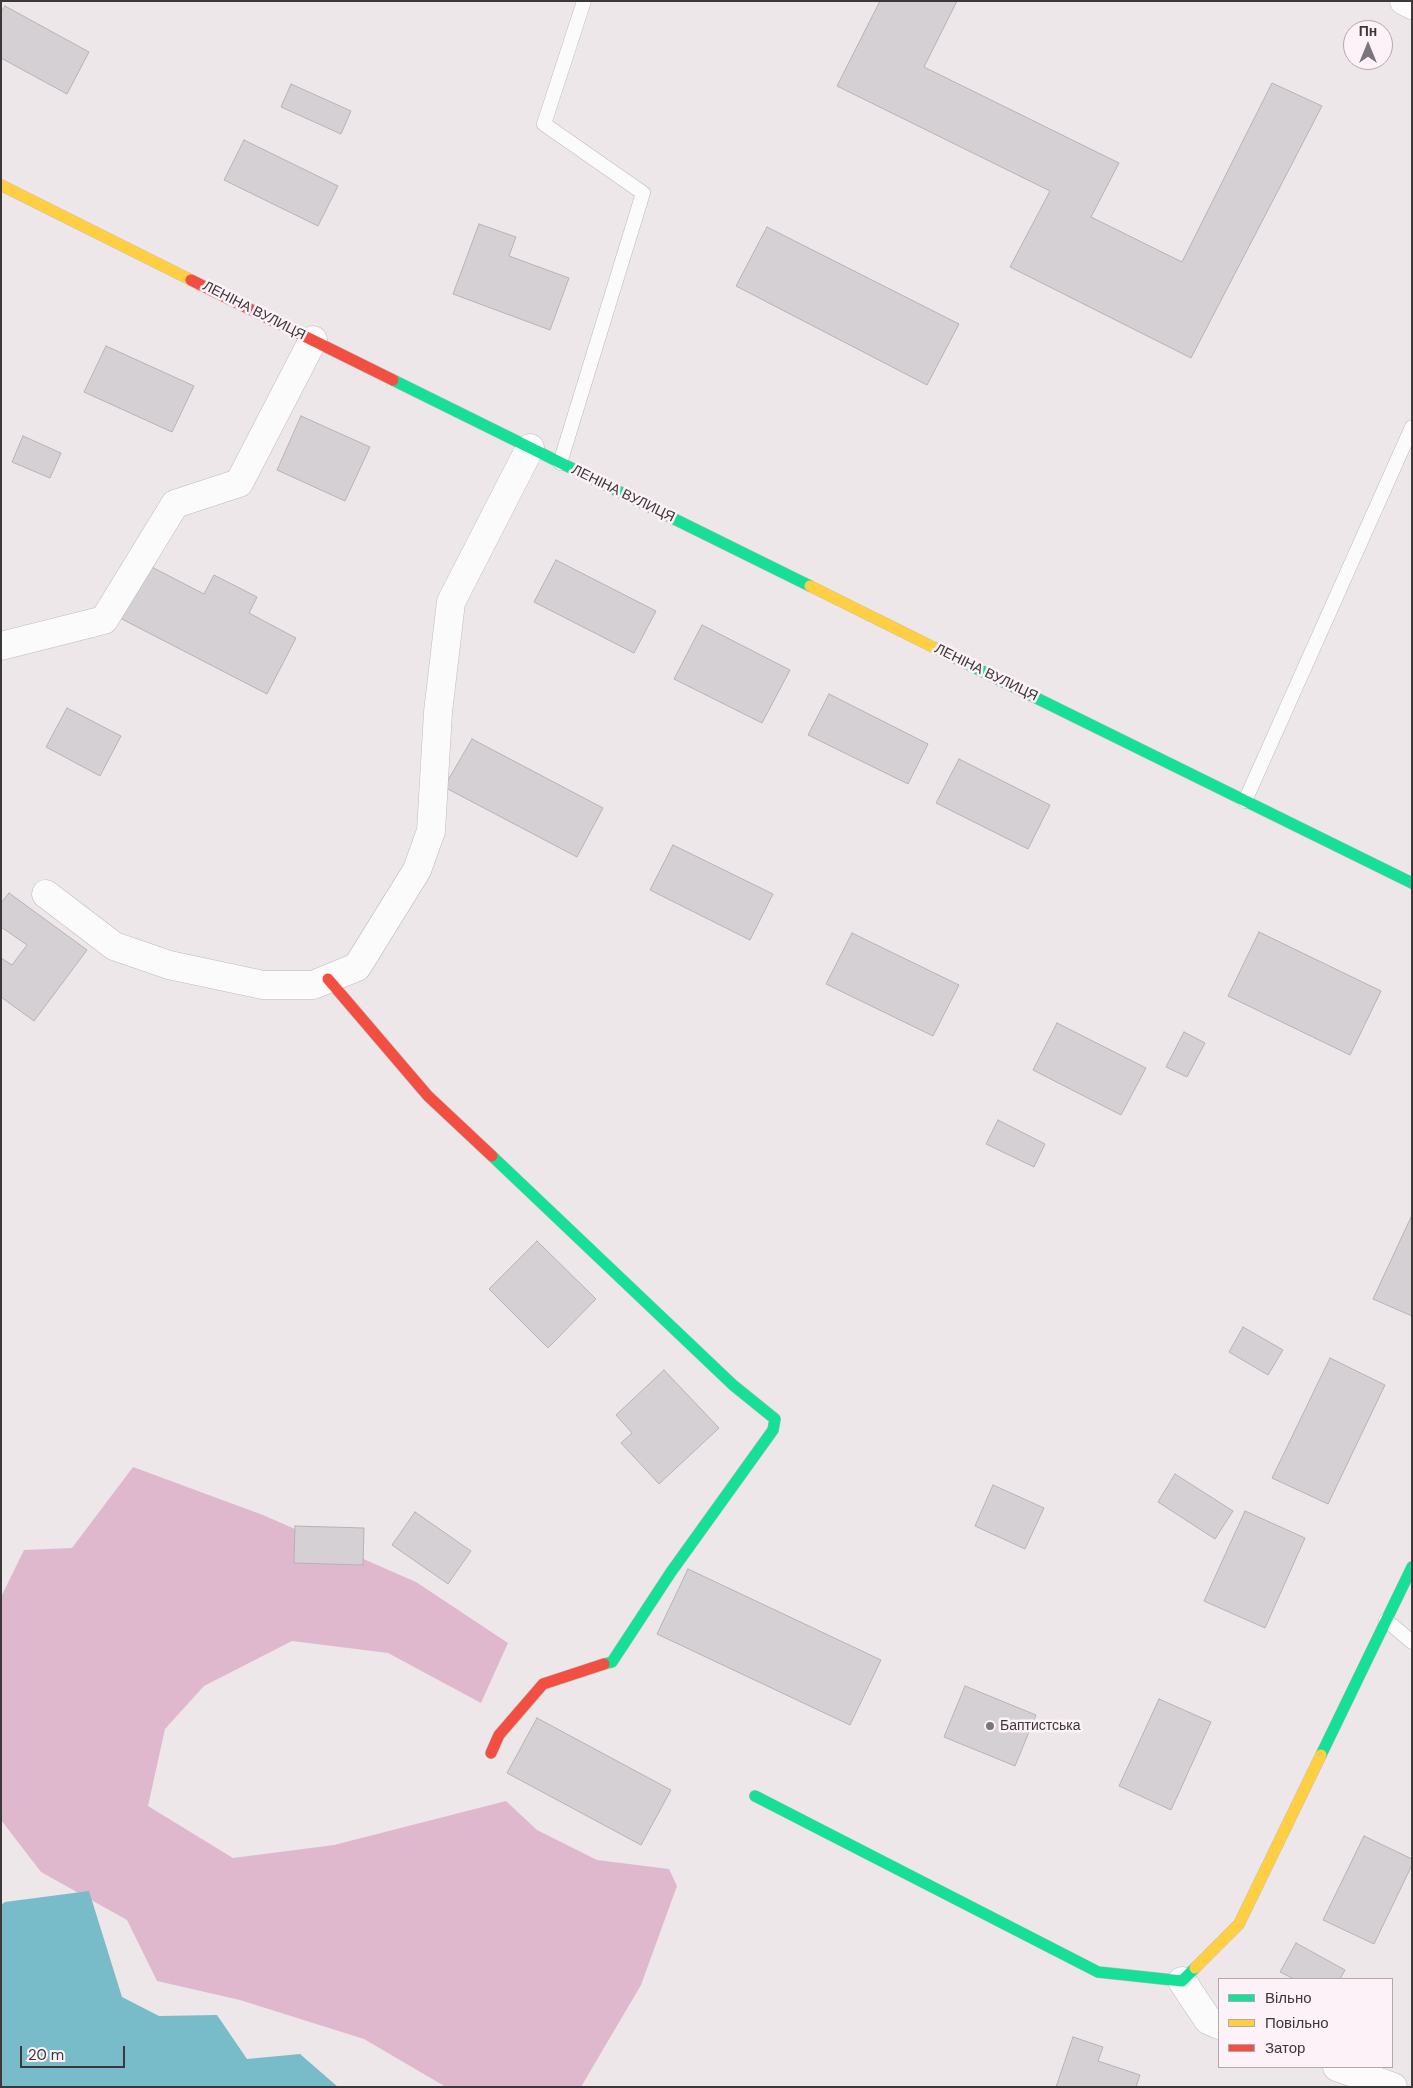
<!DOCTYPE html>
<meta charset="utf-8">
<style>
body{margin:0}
#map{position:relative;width:1413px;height:2088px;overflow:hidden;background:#ede7ea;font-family:"DM Sans",sans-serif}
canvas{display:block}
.frame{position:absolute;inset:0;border:2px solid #3c383a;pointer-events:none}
.legend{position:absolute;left:1218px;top:1978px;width:175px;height:90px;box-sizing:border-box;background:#fdf2f7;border:1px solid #b0a8ab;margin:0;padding:6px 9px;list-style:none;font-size:15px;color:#3c383a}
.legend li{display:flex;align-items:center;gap:10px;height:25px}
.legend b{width:25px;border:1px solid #b0a8ab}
.north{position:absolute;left:1343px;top:20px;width:50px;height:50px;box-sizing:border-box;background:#fdf2f7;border:1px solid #b0a8ab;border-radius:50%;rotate:0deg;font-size:14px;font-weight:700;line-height:20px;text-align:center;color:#3c383a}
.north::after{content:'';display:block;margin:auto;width:18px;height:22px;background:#7a7578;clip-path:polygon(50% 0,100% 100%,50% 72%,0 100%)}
.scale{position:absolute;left:20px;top:2046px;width:105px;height:22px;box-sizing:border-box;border:2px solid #3c383a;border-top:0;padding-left:6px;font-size:15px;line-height:18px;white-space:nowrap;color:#3c383a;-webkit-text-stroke:4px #fdf2f7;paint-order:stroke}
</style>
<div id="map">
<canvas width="1413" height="2088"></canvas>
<div class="frame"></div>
<ul class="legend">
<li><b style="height:6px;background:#16e098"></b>Вільно</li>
<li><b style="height:6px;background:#ffcf43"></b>Повільно</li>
<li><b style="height:6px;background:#f24e42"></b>Затор</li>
</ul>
<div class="north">Пн</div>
<div class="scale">20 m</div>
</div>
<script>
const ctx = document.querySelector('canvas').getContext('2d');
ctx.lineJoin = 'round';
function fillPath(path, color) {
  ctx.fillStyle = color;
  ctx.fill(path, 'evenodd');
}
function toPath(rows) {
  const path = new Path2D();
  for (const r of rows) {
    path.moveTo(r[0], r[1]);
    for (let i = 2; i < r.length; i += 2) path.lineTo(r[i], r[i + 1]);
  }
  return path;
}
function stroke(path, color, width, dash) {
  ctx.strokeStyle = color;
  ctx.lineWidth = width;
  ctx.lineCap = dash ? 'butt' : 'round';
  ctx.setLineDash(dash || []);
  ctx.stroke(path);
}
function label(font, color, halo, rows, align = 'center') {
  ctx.font = font + ' "DM Sans",sans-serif';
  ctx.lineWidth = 5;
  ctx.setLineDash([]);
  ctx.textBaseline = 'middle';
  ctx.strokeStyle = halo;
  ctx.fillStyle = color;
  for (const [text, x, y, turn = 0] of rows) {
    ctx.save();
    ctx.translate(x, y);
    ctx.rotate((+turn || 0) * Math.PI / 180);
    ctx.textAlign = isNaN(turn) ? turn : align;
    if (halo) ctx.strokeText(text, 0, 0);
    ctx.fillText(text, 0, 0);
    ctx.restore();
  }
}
fillPath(toPath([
 [133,1467,263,1515,416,1582,508,1643,481,1703,388,1653,292,1641,204,1686,165,1729,148,1806,233,1858,334,1845,506,1801,537,1830,597,1860,669,1869,677,1886,641,1985,581,2087,446,2087,364,2039,240,2000,157,1981,127,1920,41,1872,1,1820,1,1597,24,1550,72,1548]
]), '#e0b8ce');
fillPath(toPath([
 [89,1891,122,1997,159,2016,217,2015,247,2059,300,2054,338,2087,1,2087,1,1905,5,1902]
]), '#78bcca');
const building = toPath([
 [880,1,957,1,924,67,1119,163,1091,217,1182,262,1272,83,1322,106,1191,358,1010,267,1050,191,837,86,880,1],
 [5,6,89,52,67,94,1,58,1,12,5,6],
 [291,84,351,111,341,134,281,107,291,84],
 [244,140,338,186,318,226,224,180,244,140],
 [479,224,516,237,509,256,569,278,550,330,453,294,479,224],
 [767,227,959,324,927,385,736,286,767,227],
 [106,346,194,386,172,432,84,392,106,346],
 [301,416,370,447,345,501,277,470,301,416],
 [23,436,61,453,50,478,12,462,23,436],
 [556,560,656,611,634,653,534,602,556,560],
 [144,563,204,594,214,575,257,597,249,613,296,638,267,694,116,616,144,563],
 [702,625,790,670,762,723,674,679,702,625],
 [829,694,928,744,908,784,808,735,829,694],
 [67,708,121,736,100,776,46,747,67,708],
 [472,739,603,808,577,857,444,787,472,739],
 [959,759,1050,805,1028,849,936,803,959,759],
 [673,845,773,894,750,940,650,890,673,845],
 [9,893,87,950,34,1021,1,997,1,958,12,965,27,945,1,927,1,903,9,893],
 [1259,932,1381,991,1350,1055,1228,996,1259,932],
 [852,933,959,985,933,1036,826,984,852,933],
 [1057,1023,1146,1068,1121,1115,1033,1070,1057,1023],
 [1184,1032,1205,1043,1187,1077,1166,1067,1184,1032],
 [998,1120,1045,1144,1034,1167,986,1144,998,1120],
 [1412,1215,1412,1316,1373,1299,1412,1215],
 [537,1241,596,1299,548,1348,489,1289,537,1241],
 [1243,1327,1283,1350,1268,1375,1229,1352,1243,1327],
 [1330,1358,1385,1385,1328,1504,1272,1478,1330,1358],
 [664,1370,719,1428,659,1484,621,1443,632,1433,616,1415,664,1370],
 [1175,1474,1233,1511,1215,1539,1158,1502,1175,1474],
 [993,1485,1044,1508,1025,1549,975,1526,993,1485],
 [1245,1511,1305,1538,1265,1628,1204,1601,1245,1511],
 [415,1512,471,1551,448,1584,392,1545,415,1512],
 [295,1526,364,1528,363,1565,294,1563,295,1526],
 [688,1569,881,1660,850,1725,657,1634,688,1569],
 [965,1686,1036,1715,1015,1766,944,1737,965,1686],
 [1159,1699,1211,1722,1171,1810,1119,1786,1159,1699],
 [537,1718,671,1790,641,1845,507,1773,537,1718],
 [1364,1836,1412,1859,1412,1865,1374,1944,1323,1920,1364,1836],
 [1296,1943,1345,1970,1340,1979,1294,1979,1280,1972,1296,1943],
 [1073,2037,1103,2047,1098,2061,1140,2075,1136,2087,1056,2087,1073,2037]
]);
fillPath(building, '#d5d0d3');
stroke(building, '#b7b2b5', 1);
const lane = toPath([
 [560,463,643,193,544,124,584,1],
 [1245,801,1412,427],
 [1386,1620,1412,1642]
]);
const street = toPath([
 [1404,1,1412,5],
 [1,646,104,620,175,504,239,483,313,340],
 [46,894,114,946,169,965,263,985,313,985,357,967,417,870,431,831,438,712,451,602,530,448],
 [1182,1981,1208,2020,1219,2025],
 [1337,2067,1393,2087]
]);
const fast = toPath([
 [393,380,810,586],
 [945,653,1412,883],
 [492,1156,733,1385,775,1419,773,1430,671,1572,612,1662,604,1664],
 [1321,1755,1412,1567],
 [755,1796,1098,1972,1182,1981,1195,1968]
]);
const slow = toPath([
 [1,185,191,280],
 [810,586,945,653],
 [1195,1968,1239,1924,1321,1755]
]);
const jam = toPath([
 [191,280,393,380],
 [328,979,428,1096,492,1156],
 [491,1753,499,1735,543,1684,604,1664]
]);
stroke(lane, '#bfbabc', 15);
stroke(street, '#bfbabc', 29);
stroke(fast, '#bfbabc', 12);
stroke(slow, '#bfbabc', 12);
stroke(jam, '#bfbabc', 12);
stroke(lane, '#fcfbfc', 14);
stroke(street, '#fcfbfc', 28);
stroke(fast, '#16e098', 11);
stroke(slow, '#ffcf43', 11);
stroke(jam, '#f24e42', 11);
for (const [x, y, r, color] of [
 [990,1726,5,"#7a7578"]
]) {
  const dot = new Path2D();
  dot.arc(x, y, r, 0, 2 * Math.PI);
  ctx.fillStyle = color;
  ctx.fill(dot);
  stroke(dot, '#fdf2f7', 2);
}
label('14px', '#3c383a', '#fdf2f7', [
 ["ЛЕНІНА ВУЛИЦЯ",254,311,27],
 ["ЛЕНІНА ВУЛИЦЯ",623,494,26],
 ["ЛЕНІНА ВУЛИЦЯ",986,673,26]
]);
label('14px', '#3c383a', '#fdf2f7', [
 ["Баптистська",1000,1726]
], 'left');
</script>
